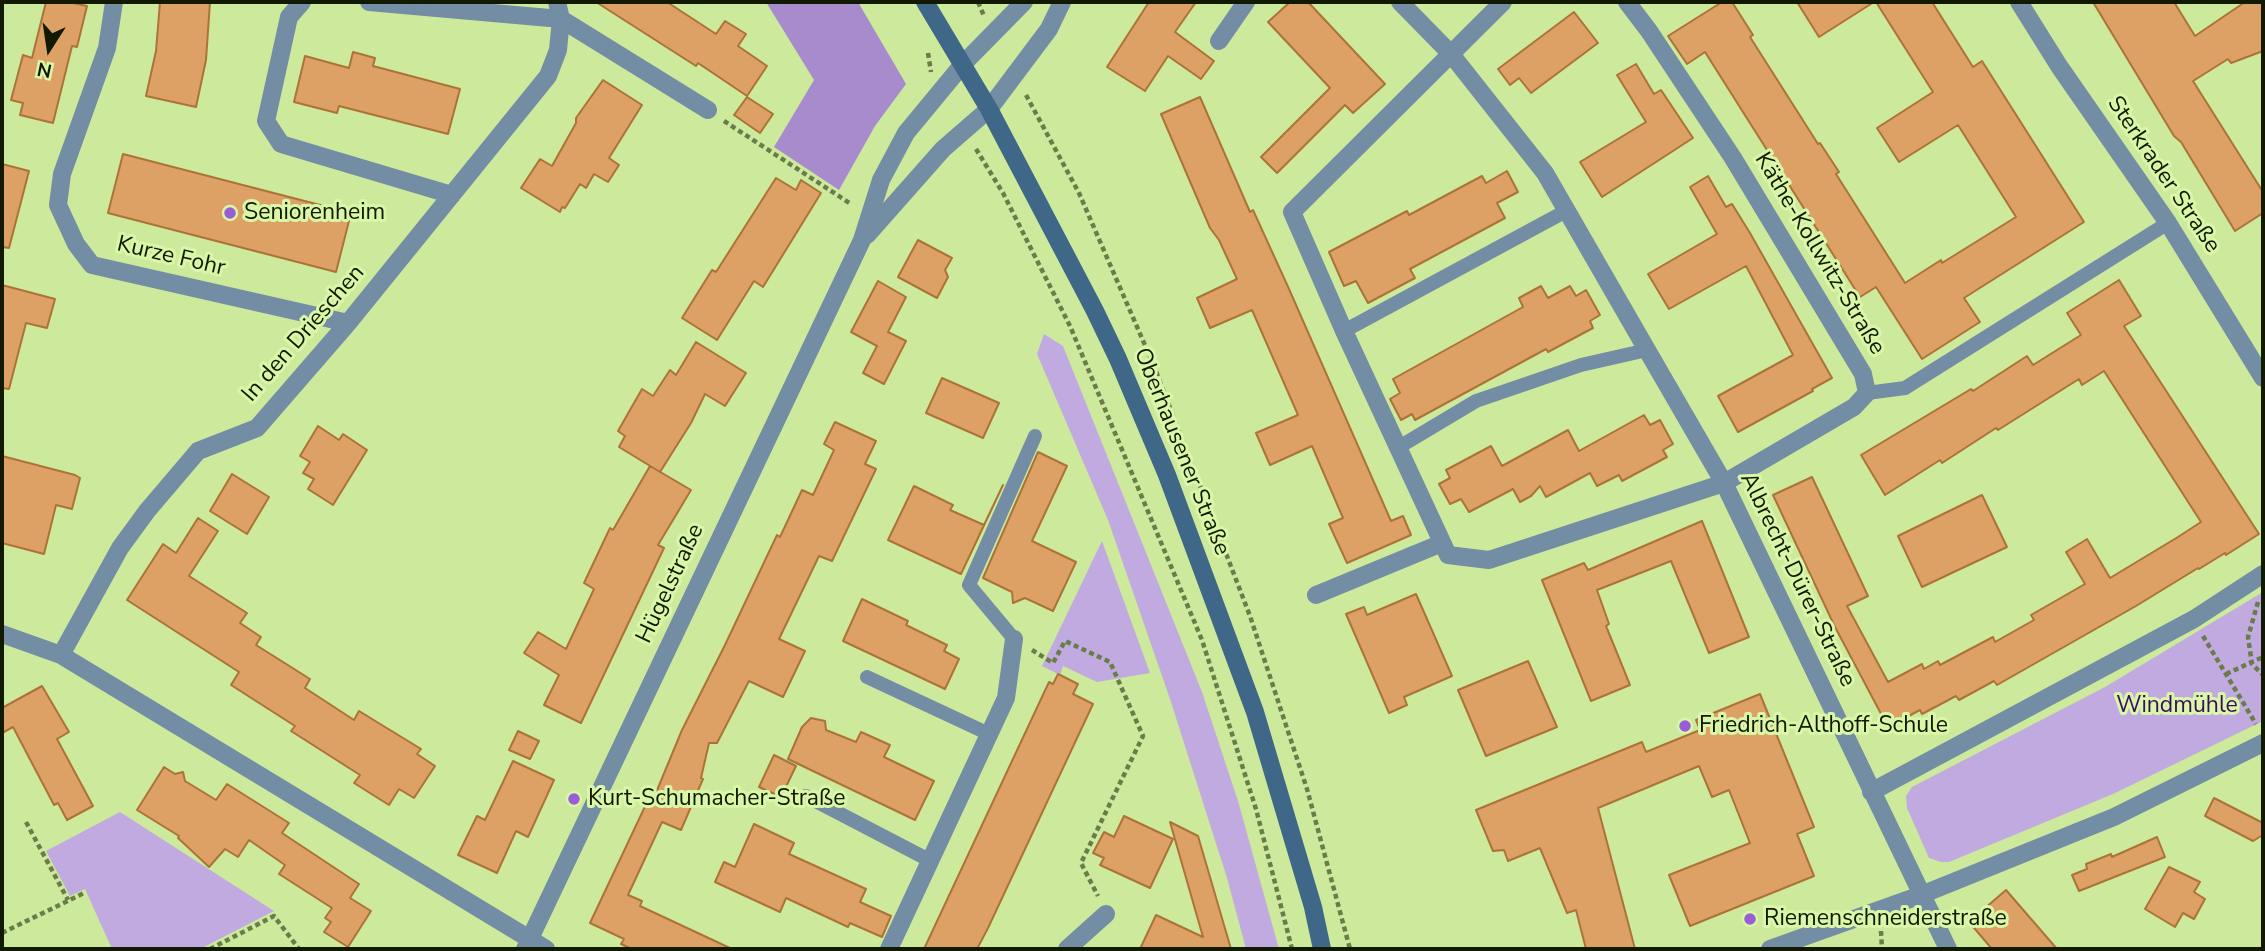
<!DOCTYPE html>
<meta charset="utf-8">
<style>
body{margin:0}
#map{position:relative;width:2265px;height:951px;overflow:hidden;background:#cde99c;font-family:"Nunito Sans",sans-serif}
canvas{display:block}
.frame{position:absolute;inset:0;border:4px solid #111900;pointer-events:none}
.north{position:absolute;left:14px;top:14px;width:70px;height:70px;-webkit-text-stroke:5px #daf6a8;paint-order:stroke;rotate:192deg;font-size:19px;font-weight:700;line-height:28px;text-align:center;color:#111900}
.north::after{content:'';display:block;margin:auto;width:24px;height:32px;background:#111900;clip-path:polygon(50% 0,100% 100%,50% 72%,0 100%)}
</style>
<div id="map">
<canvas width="2265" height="951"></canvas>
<div class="frame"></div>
<div class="north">N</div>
</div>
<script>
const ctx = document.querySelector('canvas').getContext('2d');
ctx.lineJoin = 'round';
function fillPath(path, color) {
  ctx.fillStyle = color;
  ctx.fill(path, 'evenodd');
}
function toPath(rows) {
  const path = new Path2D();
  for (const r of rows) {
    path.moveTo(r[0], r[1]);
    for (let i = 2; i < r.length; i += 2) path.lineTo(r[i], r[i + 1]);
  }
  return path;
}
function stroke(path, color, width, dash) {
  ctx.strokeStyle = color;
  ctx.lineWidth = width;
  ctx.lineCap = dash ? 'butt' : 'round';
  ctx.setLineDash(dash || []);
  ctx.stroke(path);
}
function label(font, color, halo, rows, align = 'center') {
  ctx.font = font + ' "Nunito Sans",sans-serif';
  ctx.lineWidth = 6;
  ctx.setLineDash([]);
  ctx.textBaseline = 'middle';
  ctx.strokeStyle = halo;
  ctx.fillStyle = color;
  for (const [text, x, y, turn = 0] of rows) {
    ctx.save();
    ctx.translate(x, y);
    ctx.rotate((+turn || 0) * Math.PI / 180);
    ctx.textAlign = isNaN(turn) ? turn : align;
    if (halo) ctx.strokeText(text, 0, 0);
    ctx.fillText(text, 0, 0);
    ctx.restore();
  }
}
fillPath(toPath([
 [1044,334,1063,346,1202,692,1238,801,1279,949,1246,949,1227,878,1170,699,1108,520,1037,354],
 [1102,541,1150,673,1097,682,1063,666,1060,675,1042,666],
 [2263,592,2263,721,2113,794,1949,862,1941,862,1929,858,1907,808,1906,796,1912,787,2105,687],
 [120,812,274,911,200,949,112,949,85,889,70,896,46,851]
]), '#c1aae0');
fillPath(toPath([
 [766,2,858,2,906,84,875,126,839,190,774,147,814,80]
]), '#a88bcd');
const building = toPath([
 [46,2,69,2,87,6,77,47,72,46,53,123,20,115,23,103,11,100,23,55,32,58,46,2],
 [160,2,210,2,206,60,196,107,146,96,156,51,160,2],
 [596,2,667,2,716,34,725,21,746,34,738,46,767,66,747,96,698,63,696,66,596,2],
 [1149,2,1196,2,1175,32,1214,61,1201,79,1168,56,1145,91,1107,67,1149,2],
 [1290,2,1308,2,1385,84,1353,113,1345,105,1277,173,1261,157,1330,88,1268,22,1290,2],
 [1722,2,1732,2,1753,35,1750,37,1818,144,1820,143,1839,172,1836,174,1905,283,1941,260,1942,263,2016,217,1958,125,1899,162,1877,128,1933,92,1876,2,1932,2,1973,67,1982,61,2084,222,1964,298,1980,322,1922,359,1876,287,1860,297,1705,52,1687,64,1668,36,1722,2],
 [1797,2,1874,2,1819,37,1797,2],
 [2093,2,2174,2,2195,36,2245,2,2263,2,2263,51,2231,63,2228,59,2193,81,2263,192,2263,213,2235,231,2181,142,2174,136,2093,2],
 [1574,12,1598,43,1531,93,1519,78,1510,85,1498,69,1574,12],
 [353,52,375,58,373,66,460,89,448,134,339,106,337,113,294,102,305,56,349,68,353,52],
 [1636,64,1654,94,1661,90,1693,138,1602,197,1580,162,1646,122,1617,75,1636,64],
 [603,80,642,105,609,158,619,165,608,182,594,174,586,188,580,184,565,208,562,207,560,212,521,188,540,159,552,166,576,123,576,118,603,80],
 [747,97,773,114,760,133,734,115,747,97],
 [1200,97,1250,212,1253,210,1289,289,1391,521,1403,516,1411,535,1347,563,1329,524,1343,518,1312,446,1270,465,1256,433,1298,415,1252,310,1210,328,1197,298,1237,279,1219,240,1210,228,1161,114,1200,97],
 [123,154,351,213,336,272,108,213,123,154],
 [2,164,29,171,9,248,2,247,2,164],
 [1507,171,1518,192,1497,203,1505,218,1410,269,1415,278,1368,303,1356,281,1344,286,1329,252,1407,211,1409,215,1482,176,1486,183,1507,171],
 [1708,176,1726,207,1732,204,1750,233,1832,378,1812,389,1813,391,1738,432,1718,396,1793,355,1746,266,1669,309,1648,274,1717,234,1690,187,1708,176],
 [776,178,796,190,801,180,821,193,763,287,754,281,717,340,682,318,712,270,716,272,776,178],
 [918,240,952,258,945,270,948,277,937,298,898,277,918,240],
 [2119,280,2141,316,2124,326,2259,534,2226,555,2225,553,2199,569,2198,568,2136,606,1997,685,1994,681,1959,700,1956,696,1922,714,1920,710,1888,727,1835,627,1773,495,1812,477,1868,596,1847,606,1888,682,1922,664,1924,669,1938,661,1940,665,1993,637,1995,642,2034,620,2031,615,2085,584,2066,552,2087,539,2110,578,2178,537,2201,522,2104,371,2082,385,2079,379,1998,430,1996,428,1942,463,1940,460,1885,495,1861,455,1971,389,1973,391,2027,356,2033,365,2081,335,2067,313,2119,280],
 [878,281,906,297,888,332,906,341,884,384,863,373,877,346,851,332,878,281],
 [2,285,55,299,47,328,26,323,9,389,2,388,2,285],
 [1541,286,1548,298,1570,286,1576,296,1586,290,1600,315,1590,321,1593,328,1548,352,1546,349,1415,420,1412,414,1401,420,1390,399,1400,393,1393,379,1523,307,1519,298,1541,286],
 [696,342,746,373,725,406,705,394,691,423,660,472,619,447,625,436,618,431,642,389,653,396,670,370,676,375,696,342],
 [942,378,999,403,983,438,926,413,942,378],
 [1644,415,1650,425,1660,420,1673,444,1663,450,1667,457,1622,481,1619,475,1597,486,1590,473,1546,497,1540,486,1531,496,1520,502,1513,489,1469,512,1461,499,1450,504,1439,484,1450,478,1446,470,1491,446,1502,466,1568,430,1579,451,1644,415],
 [835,422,876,441,865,464,876,469,832,561,819,556,779,639,805,651,783,697,749,681,717,743,709,743,701,778,703,779,681,830,662,822,628,895,642,901,640,906,732,949,632,949,621,944,624,939,590,923,649,798,653,800,682,730,725,645,777,535,780,537,802,490,813,495,834,450,824,444,835,422],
 [318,426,339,440,343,434,367,450,333,505,308,489,314,479,303,473,310,462,300,456,318,426],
 [1038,452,1067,466,1032,541,1076,562,1053,611,1025,598,1013,603,1012,592,983,578,1038,452],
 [2,456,75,475,80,478,72,509,56,505,44,554,2,543,2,456],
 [650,466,691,490,658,545,664,548,581,723,544,705,559,675,524,653,538,632,566,649,594,589,584,583,610,528,613,530,650,466],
 [232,474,269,497,247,534,210,511,232,474],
 [1003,485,961,574,888,540,914,486,953,505,950,510,984,525,1003,485],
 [1982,495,2007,547,1922,587,1898,536,1982,495],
 [198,518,218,531,189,576,247,613,240,623,261,637,256,645,310,679,305,688,354,720,359,711,421,749,417,754,435,766,414,798,399,789,389,805,354,783,360,775,291,731,295,726,231,685,239,672,127,600,163,544,176,553,198,518],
 [1702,521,1749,637,1709,653,1671,561,1597,590,1609,624,1606,626,1630,685,1591,701,1542,580,1584,563,1588,570,1702,521],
 [1416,594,1452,676,1404,697,1407,705,1389,713,1346,614,1364,607,1367,615,1416,594],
 [862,599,908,621,906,625,947,645,944,651,959,659,945,689,843,641,862,599],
 [1528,661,1557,727,1486,756,1458,690,1528,661],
 [1058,674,1078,684,1073,694,1093,704,988,928,977,949,924,949,1049,682,1053,684,1058,674],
 [42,686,69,732,57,739,93,806,67,820,58,803,54,805,13,727,2,733,2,708,42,686],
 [1760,694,1814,827,1797,834,1814,876,1690,926,1669,875,1750,843,1729,790,1712,797,1699,766,1598,808,1635,949,1586,949,1576,910,1567,913,1540,848,1508,861,1504,850,1493,851,1476,810,1642,742,1646,752,1700,730,1696,720,1760,694],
 [811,718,825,721,826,730,856,742,861,732,890,745,884,757,934,781,915,820,788,759,802,727,811,718],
 [518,731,539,741,530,759,509,750,518,731],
 [774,755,796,766,781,797,759,787,774,755],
 [513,761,554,780,528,837,516,831,497,873,458,855,477,816,485,820,513,761],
 [164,767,175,774,183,772,185,781,216,800,227,784,289,823,282,833,359,884,350,898,371,911,348,947,324,932,331,922,325,918,332,908,279,874,285,865,249,840,238,857,225,849,209,867,178,838,179,836,137,810,164,767],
 [2214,798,2263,823,2263,835,2253,841,2205,816,2214,798],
 [1124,816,1173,839,1150,888,1100,865,1104,858,1093,853,1104,832,1114,837,1124,816],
 [1170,822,1198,836,1231,949,1140,949,1156,915,1203,937,1170,822],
 [754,824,794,843,789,854,866,889,860,902,891,916,882,937,850,923,848,927,786,898,780,912,715,882,724,862,735,867,754,824],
 [2157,837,2165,857,2079,891,2072,875,2087,869,2086,864,2111,854,2112,857,2157,837],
 [2169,867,2200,882,2194,892,2205,899,2194,919,2183,913,2175,927,2145,909,2169,867],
 [2006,890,2057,949,1992,949,1969,922,2006,890]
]);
fillPath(building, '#dda166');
stroke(building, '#ac7338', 2);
stroke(toPath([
 [978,2,984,16],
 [928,53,931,72],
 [1026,95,1079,193,1154,366,1250,616,1307,789,1350,949],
 [724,121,851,204],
 [976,149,1003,193,1070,326,1202,640,1256,809,1292,949],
 [2258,602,2248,637,2252,664,2263,675],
 [2203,636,2256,724],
 [1032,650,1053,663,1065,641,1110,662,1143,736,1081,863,1098,896],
 [2226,674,2263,657],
 [26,822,68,900],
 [1881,931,1882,949],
 [2,933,86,892],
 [210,949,274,916,299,949]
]), '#6a7c4a', 4.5, [5, 3.5]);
stroke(toPath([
 [1344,331,1566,211],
 [1867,393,1905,388,2168,223],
 [1399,447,1476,401,1581,365,1647,350],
 [1014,639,969,585,1035,436],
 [867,677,989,734],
 [806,796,931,861]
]), '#728da4', 14);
stroke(toPath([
 [114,2,107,48,62,174,58,205,76,244,92,265,348,323],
 [302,2,289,17,266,121,281,144,452,195],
 [369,2,561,19,708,110],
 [1400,2,1451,54,1545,173,1647,350,1724,483,1948,949],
 [1503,2,1292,212,1344,331,1448,555,1489,560,1724,483,1854,407,1867,393,1863,374,1733,158,1649,31,1627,2],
 [2019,2,2059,66,2168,223,2263,378],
 [1219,41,1246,2],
 [963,64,1024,2],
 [989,109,1049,29,1062,2],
 [1316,595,1442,543],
 [2,634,61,655,546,949],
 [61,655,120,548,147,511,198,451,257,428,348,323,548,76,558,50,561,19,557,2],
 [1871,792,2194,619,2263,574],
 [889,949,1006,698,1014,639],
 [1067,949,1106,914],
 [1770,949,1921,895,2114,817,2263,743]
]), '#728da4', 18);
stroke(toPath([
 [867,235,943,149,989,109],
 [525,949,862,240,881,180,906,133,963,64]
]), '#728da4', 18);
stroke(toPath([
 [925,2,989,109,1095,311,1118,359,1167,475,1255,712,1313,907,1322,949]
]), '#3e6788', 18);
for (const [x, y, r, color] of [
 [230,213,7,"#995dd5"],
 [1685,726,7,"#995dd5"],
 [574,799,7,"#995dd5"],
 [1750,919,7,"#995dd5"]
]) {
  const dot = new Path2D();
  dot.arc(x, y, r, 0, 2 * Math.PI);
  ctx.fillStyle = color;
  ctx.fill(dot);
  stroke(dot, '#daf6a8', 2.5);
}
label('23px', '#111900', '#daf6a8', [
 ["Sterkrader Straße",2163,175,56],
 ["Käthe-Kollwitz-Straße",1819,254,59],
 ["Kurze Fohr",171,257,13],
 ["In den Drieschen",304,334,-49],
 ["Oberhausener Straße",1181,452,68],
 ["Albrecht-Dürer-Straße",1797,580,64],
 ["Hügelstraße",671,584,-65]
]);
label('23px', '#111900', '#daf6a8', [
 ["Seniorenheim",244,213],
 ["Friedrich-Althoff-Schule",1699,726],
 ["Kurt-Schumacher-Straße",588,799],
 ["Riemenschneiderstraße",1764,919]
], 'left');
label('23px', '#3a0e5d', '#daf6a8', [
 ["Windmühle",2177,706]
]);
</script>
